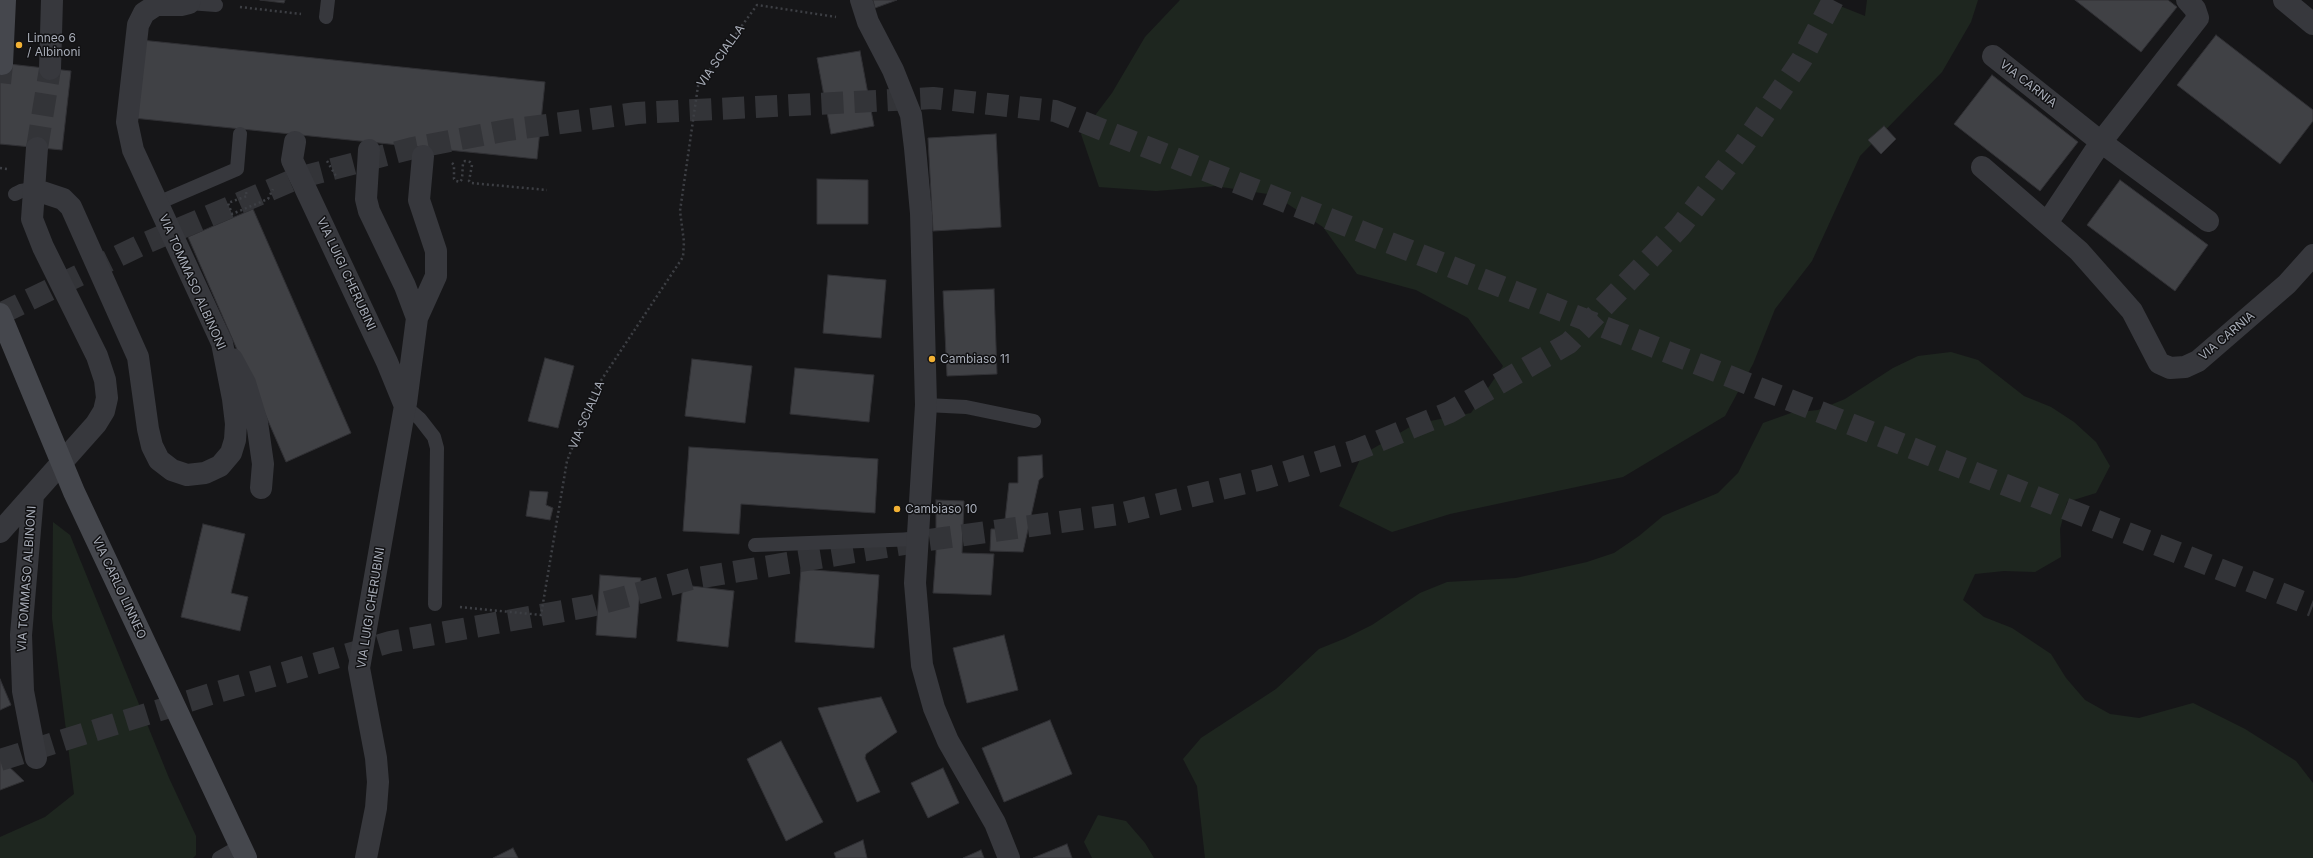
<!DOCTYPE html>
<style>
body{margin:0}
canvas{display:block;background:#161618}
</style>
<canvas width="2313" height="858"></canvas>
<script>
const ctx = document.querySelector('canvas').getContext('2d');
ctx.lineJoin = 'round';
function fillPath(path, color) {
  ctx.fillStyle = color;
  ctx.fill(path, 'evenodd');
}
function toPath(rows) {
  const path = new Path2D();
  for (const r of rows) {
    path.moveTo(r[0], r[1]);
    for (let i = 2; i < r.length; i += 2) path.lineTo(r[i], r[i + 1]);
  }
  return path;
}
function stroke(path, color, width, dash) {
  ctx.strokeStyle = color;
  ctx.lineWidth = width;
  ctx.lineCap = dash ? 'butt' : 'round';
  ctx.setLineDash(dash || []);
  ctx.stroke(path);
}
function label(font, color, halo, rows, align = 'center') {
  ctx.font = font + ' Inter,sans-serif';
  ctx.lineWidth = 3;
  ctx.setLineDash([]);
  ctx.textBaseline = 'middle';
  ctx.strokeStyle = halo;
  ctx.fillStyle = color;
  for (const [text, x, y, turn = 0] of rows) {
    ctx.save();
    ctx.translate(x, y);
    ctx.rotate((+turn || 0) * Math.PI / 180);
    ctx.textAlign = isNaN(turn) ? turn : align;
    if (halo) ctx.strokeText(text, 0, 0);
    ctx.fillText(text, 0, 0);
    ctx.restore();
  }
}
fillPath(toPath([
 [1180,0,1825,0,1865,16,1867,0,1978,0,1971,22,1942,72,1860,156,1812,261,1775,309,1753,364,1725,416,1623,477,1450,514,1392,532,1339,506,1362,455,1415,424,1471,413,1503,366,1468,318,1416,290,1357,274,1323,227,1274,195,1215,186,1156,191,1099,187,1081,134,1112,93,1145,37],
 [1951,352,1978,360,2024,396,2051,407,2074,422,2096,442,2110,466,2096,493,2067,502,2060,529,2061,557,2035,572,2004,571,1975,574,1963,600,1984,617,2012,628,2051,654,2066,678,2085,700,2110,714,2139,718,2193,703,2245,729,2296,761,2313,783,2313,858,1205,858,1197,786,1183,759,1201,738,1276,689,1319,649,1346,638,1372,625,1420,593,1447,582,1516,578,1587,562,1614,553,1639,536,1663,516,1718,493,1738,473,1763,423,1791,413,1818,410,1845,399,1893,368,1918,356],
 [53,522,70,535,169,778,196,836,196,855,193,858,0,858,0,837,45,817,74,794,52,618],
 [1098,815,1126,821,1145,843,1154,858,1092,858,1084,842]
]), '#1e261f');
const building = toPath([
 [260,0,285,0,284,3,260,0],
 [873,0,897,0,875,8,873,0],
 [2075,0,2168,0,2177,7,2141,52,2075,0],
 [2216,35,2313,110,2313,121,2280,164,2177,85,2216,35],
 [141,40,545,82,537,159,133,118,141,40],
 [860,51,874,126,831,134,817,58,860,51],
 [0,63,71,71,62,150,0,144,0,63],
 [1992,75,2078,142,2040,191,1954,124,1992,75],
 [1884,126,1896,139,1881,154,1868,140,1884,126],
 [996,134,1001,227,933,231,928,138,996,134],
 [817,179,868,180,868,224,817,224,817,179],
 [2120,180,2208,245,2175,291,2087,225,2120,180],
 [253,209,351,433,286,462,188,237,253,209],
 [828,275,886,280,881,338,823,333,828,275],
 [994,289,997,374,947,376,943,291,994,289],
 [545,358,574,366,558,428,528,421,545,358],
 [692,359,752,366,745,423,685,416,692,359],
 [795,368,874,375,869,422,790,414,795,368],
 [689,447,878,459,875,513,741,504,739,534,683,531,689,447],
 [1042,455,1043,477,1039,480,1023,552,990,551,991,529,1004,529,1009,483,1018,483,1018,457,1042,455],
 [530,491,548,492,546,505,553,508,550,520,526,516,530,491],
 [936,500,964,501,962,553,994,554,991,595,933,593,936,553,936,500],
 [203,524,245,534,231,593,248,597,240,631,181,617,203,524],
 [801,569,879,575,874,648,795,642,801,569],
 [600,575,641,578,636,638,596,635,600,575],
 [683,585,734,591,728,647,677,641,683,585],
 [1004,635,1018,690,967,703,953,648,1004,635],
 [0,679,11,705,0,710,0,679],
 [881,697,897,732,866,754,865,758,880,792,857,802,818,708,881,697],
 [1050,720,1072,774,1004,802,982,748,1050,720],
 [781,741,823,822,786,841,747,759,781,741],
 [0,756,3,761,24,781,0,790,0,756],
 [943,768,959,803,928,818,911,783,943,768],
 [863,840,867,858,836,858,834,853,863,840],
 [1067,844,1072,858,1033,858,1067,844],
 [513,848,518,858,493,858,513,848],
 [981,850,984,858,963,858,981,850]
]);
fillPath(building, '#404145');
stroke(building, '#303034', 1);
stroke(toPath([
 [37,148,50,69]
]), '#333438', 22, [22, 11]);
stroke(toPath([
 [0,83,2,64]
]), '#333438', 22, [22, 11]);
stroke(toPath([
 [0,314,141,245,298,178,413,148,508,130,637,113,933,98,1055,111,2313,606],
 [0,760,211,694,390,642,591,606,691,579,928,540,1119,514,1266,478,1357,450,1450,412,1569,343,1680,227,1742,147,1802,59,1833,0]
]), '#333438', 22, [22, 11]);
stroke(toPath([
 [240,7,301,14],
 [327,161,336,176,338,175],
 [452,163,454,165,454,179,456,181,460,182,462,179,463,163,465,161,470,162,472,165,469,181,471,183,547,190],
 [0,168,7,169],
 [246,192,247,196,228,203,232,214,268,199,273,189],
 [460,607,541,615,567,461,596,388,683,257,684,242,680,211,698,86,757,5,836,17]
]), '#3d3f44', 2.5, [2, 3]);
stroke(toPath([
 [189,3,216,5],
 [326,17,328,0],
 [15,194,21,191,33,189],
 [158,203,237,169,240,134],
 [926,405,966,407,1034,421],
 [405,406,420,419,434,437,437,448,435,604],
 [755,545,917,539],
 [219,858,240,846]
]), '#37383d', 14);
stroke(toPath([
 [861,0,868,22,893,70,911,115,915,148,921,213,926,405,915,583,922,665,934,708,948,741,995,823,1009,858],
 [2284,0,2313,24],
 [1993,56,2101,142,2208,221],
 [50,69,52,0],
 [295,142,292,160,387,362,405,406,359,668,376,758,378,782,376,808,366,858],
 [369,150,366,199,369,211,405,286,417,318],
 [1982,167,2079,251,2132,311,2159,363,2170,368,2185,367,2198,361,2287,284,2313,255],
 [33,189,63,199,71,207,138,357,148,429,152,446,159,460,172,470,187,475,205,473,220,466,231,453,235,440,236,424,233,399,222,343,133,150,127,122,138,25,144,13,156,5,181,5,189,3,190,0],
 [2047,223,2101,142,2198,18,2195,9,2187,0],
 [232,359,245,383,257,422,263,464,261,488],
 [406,403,417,318,436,276,436,251,419,200,423,156],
 [33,495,21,635,23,691,36,758],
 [0,532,96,424,104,411,107,398,105,380,97,356,43,247,32,219,37,148]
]), '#37383d', 22);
stroke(toPath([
 [2,64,5,0]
]), '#45474d', 22);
stroke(toPath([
 [0,314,74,492,246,858]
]), '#45474d', 22);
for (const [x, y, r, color] of [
 [19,45,4,"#f2b134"],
 [932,359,4,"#f2b134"],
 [897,509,4,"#f2b134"]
]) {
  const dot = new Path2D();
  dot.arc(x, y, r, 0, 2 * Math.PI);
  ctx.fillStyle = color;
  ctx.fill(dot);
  stroke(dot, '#111113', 1.5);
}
label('12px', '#a8adb8', '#111113', [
 ["Linneo 6",27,38],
 ["/ Albinoni",27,52],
 ["Cambiaso 11",940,359],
 ["Cambiaso 10",905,509]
], 'left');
label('12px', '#a8adb8', '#111113', [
 ["VIA SCIALLA",721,56,-55],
 ["VIA CARNIA",2028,84,38],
 ["VIA LUIGI CHERUBINI",346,274,65],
 ["VIA TOMMASO ALBINONI",192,282,66],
 ["VIA CARNIA",2227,336,-40],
 ["VIA SCIALLA",587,415,-67],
 ["VIA TOMMASO ALBINONI",27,579,-86],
 ["VIA CARLO LINNEO",119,588,65],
 ["VIA LUIGI CHERUBINI",371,608,-81]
]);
</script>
